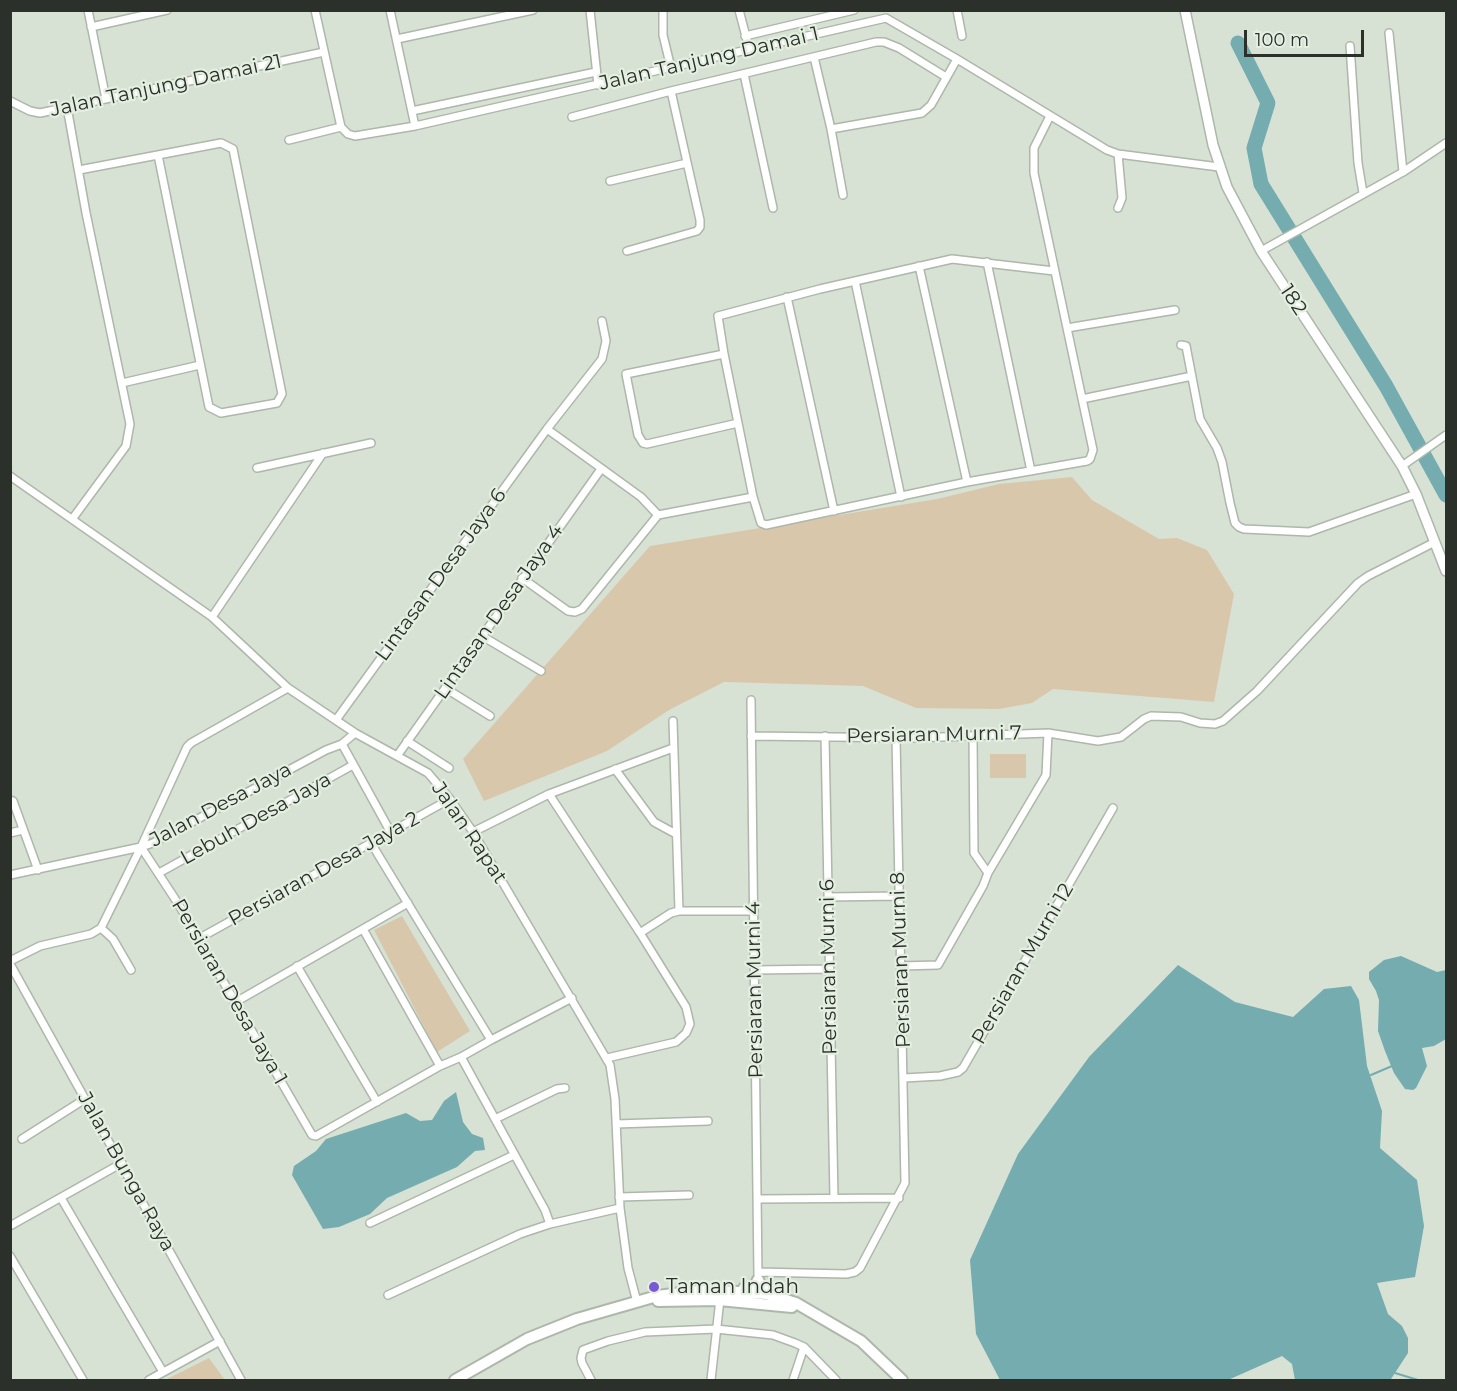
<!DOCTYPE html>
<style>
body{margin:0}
#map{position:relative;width:1457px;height:1391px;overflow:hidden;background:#d7e2d4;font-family:Montserrat,sans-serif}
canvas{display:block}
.frame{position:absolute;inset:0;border:12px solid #2b302a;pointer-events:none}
.scale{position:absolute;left:1244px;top:30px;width:120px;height:27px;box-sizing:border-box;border:3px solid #2b302a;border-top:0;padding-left:8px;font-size:18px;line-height:21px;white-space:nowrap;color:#2b302a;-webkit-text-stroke:4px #e4efe1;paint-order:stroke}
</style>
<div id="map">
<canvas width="1457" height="1391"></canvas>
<div class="frame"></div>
<div class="scale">100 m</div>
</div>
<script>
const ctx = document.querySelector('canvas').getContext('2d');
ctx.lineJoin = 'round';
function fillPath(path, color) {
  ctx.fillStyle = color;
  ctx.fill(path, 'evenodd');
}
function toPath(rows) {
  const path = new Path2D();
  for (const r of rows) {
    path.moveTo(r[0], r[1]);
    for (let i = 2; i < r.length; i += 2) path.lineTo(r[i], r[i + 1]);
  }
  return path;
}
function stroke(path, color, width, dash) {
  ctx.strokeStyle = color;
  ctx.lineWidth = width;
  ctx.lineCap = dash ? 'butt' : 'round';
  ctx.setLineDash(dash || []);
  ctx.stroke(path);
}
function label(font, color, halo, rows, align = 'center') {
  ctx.font = font + ' Montserrat,sans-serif';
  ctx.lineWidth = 4.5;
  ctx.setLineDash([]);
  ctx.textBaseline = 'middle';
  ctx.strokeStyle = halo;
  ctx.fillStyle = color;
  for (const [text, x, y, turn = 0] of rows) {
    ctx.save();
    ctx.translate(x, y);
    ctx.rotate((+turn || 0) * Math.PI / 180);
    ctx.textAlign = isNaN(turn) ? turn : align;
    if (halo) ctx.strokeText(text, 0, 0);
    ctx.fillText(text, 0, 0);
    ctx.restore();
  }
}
fillPath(toPath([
 [1072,477,1092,500,1159,539,1177,538,1207,550,1234,594,1214,702,1053,689,1032,703,999,709,916,708,863,686,724,682,669,710,607,751,484,801,463,759,650,546,937,499,999,484],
 [990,754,1026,754,1026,778,990,778],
 [402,916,470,1031,437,1052,374,930],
 [209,1358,225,1380,165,1380]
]), '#d9c7ac');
fillPath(toPath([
 [1401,956,1437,972,1446,970,1446,1039,1434,1046,1422,1048,1427,1066,1416,1088,1413,1090,1405,1089,1394,1073,1385,1051,1378,1031,1379,1000,1376,991,1369,979,1369,972,1384,960],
 [1178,965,1235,1002,1293,1017,1324,989,1351,986,1359,1000,1367,1066,1382,1111,1380,1148,1417,1180,1424,1226,1415,1277,1377,1283,1388,1314,1402,1326,1408,1338,1408,1353,1391,1379,1295,1380,1292,1364,1282,1356,1228,1380,1000,1380,976,1334,970,1260,1018,1154,1089,1057],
 [456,1092,463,1122,472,1134,483,1138,485,1150,475,1151,457,1167,387,1198,370,1214,339,1227,323,1229,292,1175,294,1166,316,1151,326,1139,406,1113,420,1121,432,1120,444,1101]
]), '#74acaf');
stroke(toPath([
 [1371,1075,1392,1066],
 [1395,1373,1418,1380]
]), '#74acaf', 2);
stroke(toPath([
 [1238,43,1268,103,1254,148,1261,184,1386,386,1446,495]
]), '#74acaf', 15);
const street = toPath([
 [88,10,106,99],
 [315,10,341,127],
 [390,10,415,126],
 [590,10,598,85],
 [663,10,663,35,671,68],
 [739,10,749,48],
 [957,10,962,36],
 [91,27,167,10],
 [1389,33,1403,172],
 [745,36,854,10],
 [397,39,533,10],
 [1350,46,1358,163,1363,193],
 [814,57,831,129,843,195],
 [744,74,773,208],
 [10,101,30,111,40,113,324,52],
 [67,107,86,213,130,424,126,446,73,518],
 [412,111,596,72],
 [1050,116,1034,148,1034,173,1093,450,1090,459,1087,461,967,482,766,525,761,523,753,497,724,354,718,316,820,289,952,259,1054,271],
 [572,117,671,91],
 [341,127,348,134,355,136,415,126,886,18,957,59,1107,150,1118,154,1219,167],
 [831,129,922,113,931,105,957,59],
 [289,140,341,127],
 [1118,154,1122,198,1118,208],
 [79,170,221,143,233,149,282,394,277,403,221,413,209,407,158,155],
 [610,181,687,163],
 [627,251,697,231,700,227,700,220,671,91,876,42,884,42,899,48,946,77],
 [1261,251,1403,172,1446,143],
 [987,262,1031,471],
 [919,266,967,482],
 [855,281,901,497],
 [787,297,834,511],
 [1067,328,1175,310],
 [1181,345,1186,346,1200,419,1217,448,1222,462,1230,503,1235,523,1239,527,1244,529,1309,532,1416,494],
 [724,354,626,374,638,435,643,443,647,444,738,423],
 [122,383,200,365],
 [1082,399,1192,376],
 [547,429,641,497,658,515],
 [1402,466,1446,435],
 [257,468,371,443],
 [10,476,212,617,288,688,355,733,428,773,450,799,473,832,610,1065,615,1099,620,1208,628,1268,637,1302],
 [658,515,753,497],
 [522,578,568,611,575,612,582,609,658,515],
 [212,617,323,453],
 [482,636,541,671],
 [445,688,490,716],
 [751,700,758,1275],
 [336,720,547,429,602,359,606,341,602,321],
 [673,721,679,911],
 [751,736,914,738,1048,733,1098,741,1121,737,1144,719,1151,716,1181,717,1200,723,1215,724,1223,721,1257,691,1358,583,1368,576,1435,542],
 [825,736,834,1198],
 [407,741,449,768],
 [342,744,390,831],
 [397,756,601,469],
 [615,769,654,822,676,834],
 [549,794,640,933,686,1007,690,1024,686,1033,676,1042,607,1058],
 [10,800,13,801,38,870],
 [473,832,549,794,673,748],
 [10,833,23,830],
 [371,843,491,1040],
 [141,847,179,905,312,1135,316,1136,440,1066,461,1057,491,1040,572,998],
 [159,873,353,765],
 [988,873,1046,775,1048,733],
 [10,875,141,847,153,843,326,750,342,744,355,733],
 [828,897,899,896],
 [101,928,113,939,131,970],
 [363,929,440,1066],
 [640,933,671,913,679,911,754,911],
 [198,939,450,799],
 [10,961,40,946,91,934,101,928,141,847,187,747,191,743,288,688],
 [10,964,241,1380],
 [297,966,377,1102],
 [900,966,938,965,983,886,988,873,974,853,973,736],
 [755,970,829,969],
 [234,1003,408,903],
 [461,1057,545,1210,550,1224],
 [904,1078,940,1076,958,1072,963,1068,1113,808],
 [495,1119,557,1089,565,1088],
 [616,1124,708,1121],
 [22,1139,85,1099],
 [619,1197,689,1195],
 [61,1198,163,1372],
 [758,1199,899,1198],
 [370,1223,514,1155],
 [10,1226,122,1163],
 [10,1256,83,1380],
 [758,1272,846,1274,855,1272,860,1268,905,1183,896,738],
 [388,1295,520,1234,550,1224,620,1208],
 [149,1380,220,1341],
 [591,1380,582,1363,581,1358,583,1350,608,1341,645,1332,716,1329,773,1335,795,1343,804,1347,836,1380],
 [711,1380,720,1299],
 [793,1380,804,1347]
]);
const secondary = toPath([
 [1185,10,1213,145,1227,187,1261,251,1402,466,1416,494,1446,571]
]);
const primary = toPath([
 [744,1288,755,1286,758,1280,761,1286,773,1292],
 [658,1301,719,1300,792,1307],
 [455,1380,527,1339,577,1319,657,1296,707,1290,767,1294,796,1303,861,1341,902,1380]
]);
stroke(street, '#adb7aa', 10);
stroke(secondary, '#adb7aa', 12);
stroke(primary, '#adb7aa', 14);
stroke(street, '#fff', 7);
stroke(secondary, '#fff', 9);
stroke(primary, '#fff', 10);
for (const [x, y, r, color] of [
 [654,1287,6,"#795ad5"]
]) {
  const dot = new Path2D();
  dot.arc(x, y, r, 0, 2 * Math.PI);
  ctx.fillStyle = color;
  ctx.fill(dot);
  stroke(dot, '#e4efe1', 2);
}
label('20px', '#2b302a', '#e4efe1', [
 ["Jalan Tanjung Damai 1",709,59,-13],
 ["Jalan Tanjung Damai 21",166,86,-12],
 ["182",1293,300,57],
 ["Lintasan Desa Jaya 6",441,575,-54],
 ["Lintasan Desa Jaya 4",499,612,-55],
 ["Persiaran Murni 7",934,735,-1],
 ["Jalan Desa Jaya",221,805,-28],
 ["Lebuh Desa Jaya",256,819,-29],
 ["Jalan Rapat",469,833,56],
 ["Persiaran Desa Jaya 2",324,869,-29],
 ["Persiaran Murni 8",901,960,-92],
 ["Persiaran Murni 12",1023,964,-60],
 ["Persiaran Murni 6",829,967,-91],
 ["Persiaran Murni 4",755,990,-91],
 ["Persiaran Desa Jaya 1",229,992,60],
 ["Jalan Bunga Raya",126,1172,61]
]);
label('20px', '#2b302a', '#e4efe1', [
 ["Taman Indah",666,1287]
], 'left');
</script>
